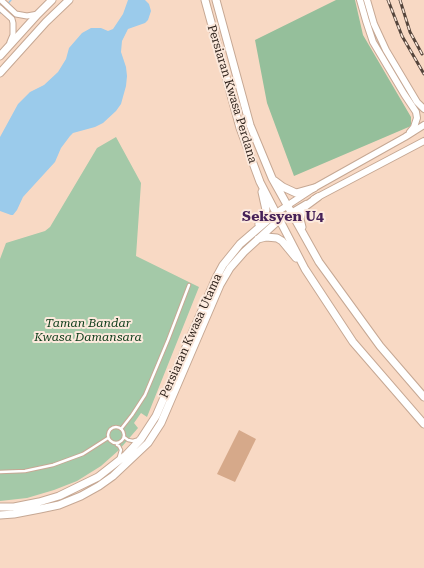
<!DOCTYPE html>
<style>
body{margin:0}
canvas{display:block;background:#f8d9c4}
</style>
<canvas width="424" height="568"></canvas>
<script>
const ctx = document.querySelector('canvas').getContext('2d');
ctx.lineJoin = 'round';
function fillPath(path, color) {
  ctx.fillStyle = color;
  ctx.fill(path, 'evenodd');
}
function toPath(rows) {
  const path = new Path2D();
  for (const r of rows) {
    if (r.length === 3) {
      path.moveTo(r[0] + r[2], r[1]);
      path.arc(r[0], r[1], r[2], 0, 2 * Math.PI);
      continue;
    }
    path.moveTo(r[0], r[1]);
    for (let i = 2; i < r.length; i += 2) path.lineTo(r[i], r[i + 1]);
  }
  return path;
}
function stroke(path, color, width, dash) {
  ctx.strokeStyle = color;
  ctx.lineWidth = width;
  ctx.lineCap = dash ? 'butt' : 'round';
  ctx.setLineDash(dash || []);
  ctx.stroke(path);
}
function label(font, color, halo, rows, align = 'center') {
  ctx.font = font + ' "Roboto Serif",serif';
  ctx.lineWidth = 4;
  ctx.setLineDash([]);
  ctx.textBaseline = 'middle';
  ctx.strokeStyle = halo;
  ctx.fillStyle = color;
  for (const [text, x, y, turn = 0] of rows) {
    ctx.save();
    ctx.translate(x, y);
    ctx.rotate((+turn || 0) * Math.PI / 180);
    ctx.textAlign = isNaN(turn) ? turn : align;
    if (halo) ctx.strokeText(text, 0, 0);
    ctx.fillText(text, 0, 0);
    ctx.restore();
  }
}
fillPath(toPath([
 [116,137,141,183,136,256,199,287,147,417,141,413,134,423,138,428,119,450,101,466,77,481,54,490,27,498,0,501,0,259,6,243,45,231,50,227,97,148]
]), '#a4c9a8');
fillPath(toPath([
 [336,0,355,0,363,35,411,117,411,126,294,176,267,103,255,40]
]), '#95bf9b');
fillPath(toPath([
 [128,0,145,0,149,4,151,11,148,20,145,23,128,29,122,41,121,52,126,67,127,76,126,86,121,104,116,111,103,123,95,127,73,133,70,136,61,148,55,162,23,197,17,210,13,215,11,215,0,211,0,137,18,104,30,92,44,85,58,72,66,59,69,48,82,33,91,28,101,28,108,31,113,29,123,14]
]), '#9bcbeb');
stroke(toPath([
 [0,13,11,0]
]), '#9bcbeb', 1.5);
fillPath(toPath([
 [239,430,256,439,235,482,217,474]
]), '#d6a98a');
const service = toPath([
 [116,435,8],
 [121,429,132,415,145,395,168,340,189,285],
 [124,437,128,440,133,441,136,440],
 [117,445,119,446,121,450,119,457],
 [0,472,25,471,53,465,83,454,108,438]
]);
const minor = toPath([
 [1,0,16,14,27,16,38,14],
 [0,8,12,19,13,23,13,35,10,42]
]);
const tertiary = toPath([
 [360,0,366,21,373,42,404,94,416,112,417,118,414,127,410,132],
 [367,0,374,24,386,50,417,102,424,109],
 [314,199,424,141],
 [276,213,314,188,405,137,424,125],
 [279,220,306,204]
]);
const secondary = toPath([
 [205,0,240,128,260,182,305,269,353,342,424,424],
 [216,0,250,125,272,178,319,262,380,346,424,397],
 [0,56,38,14,52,0],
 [0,73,46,22,69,0],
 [275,181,283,187,296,193,314,188],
 [259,224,263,219,266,210,262,192],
 [302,227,300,219,302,211,303,208,318,197],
 [258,239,266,237,277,238,282,241,296,258],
 [0,507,14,507,39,502,59,496,98,477,126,455,141,439,156,416,216,278,223,265,240,244,276,213],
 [0,515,14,514,40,509,59,505,81,496,99,486,113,476,148,443,161,423,170,402,220,285,230,268,244,252,279,220]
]);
stroke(service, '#c6a894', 4.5);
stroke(minor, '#c6a894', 7);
stroke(tertiary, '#c6a894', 8);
stroke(secondary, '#c6a894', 9);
stroke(service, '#fff', 2.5);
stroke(minor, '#fff', 5);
stroke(tertiary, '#fff', 6);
stroke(secondary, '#fff', 7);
const rail = toPath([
 [388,0,402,36,424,74],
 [400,0,410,32,422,54]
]);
stroke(rail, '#55453c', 3);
stroke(rail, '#fce9dc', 1.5, [4.5]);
label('12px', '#2f231c', '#fce9dc', [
 ["Persiaran Kwasa Perdana",232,94,73],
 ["Persiaran Kwasa Utama",191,336,-66]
]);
label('italic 12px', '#093916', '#fce9dc', [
 ["Taman Bandar",88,323],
 ["Kwasa Damansara",88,337]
]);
label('bold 14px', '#462158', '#fce9dc', [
 ["Seksyen U4",283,217]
]);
</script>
